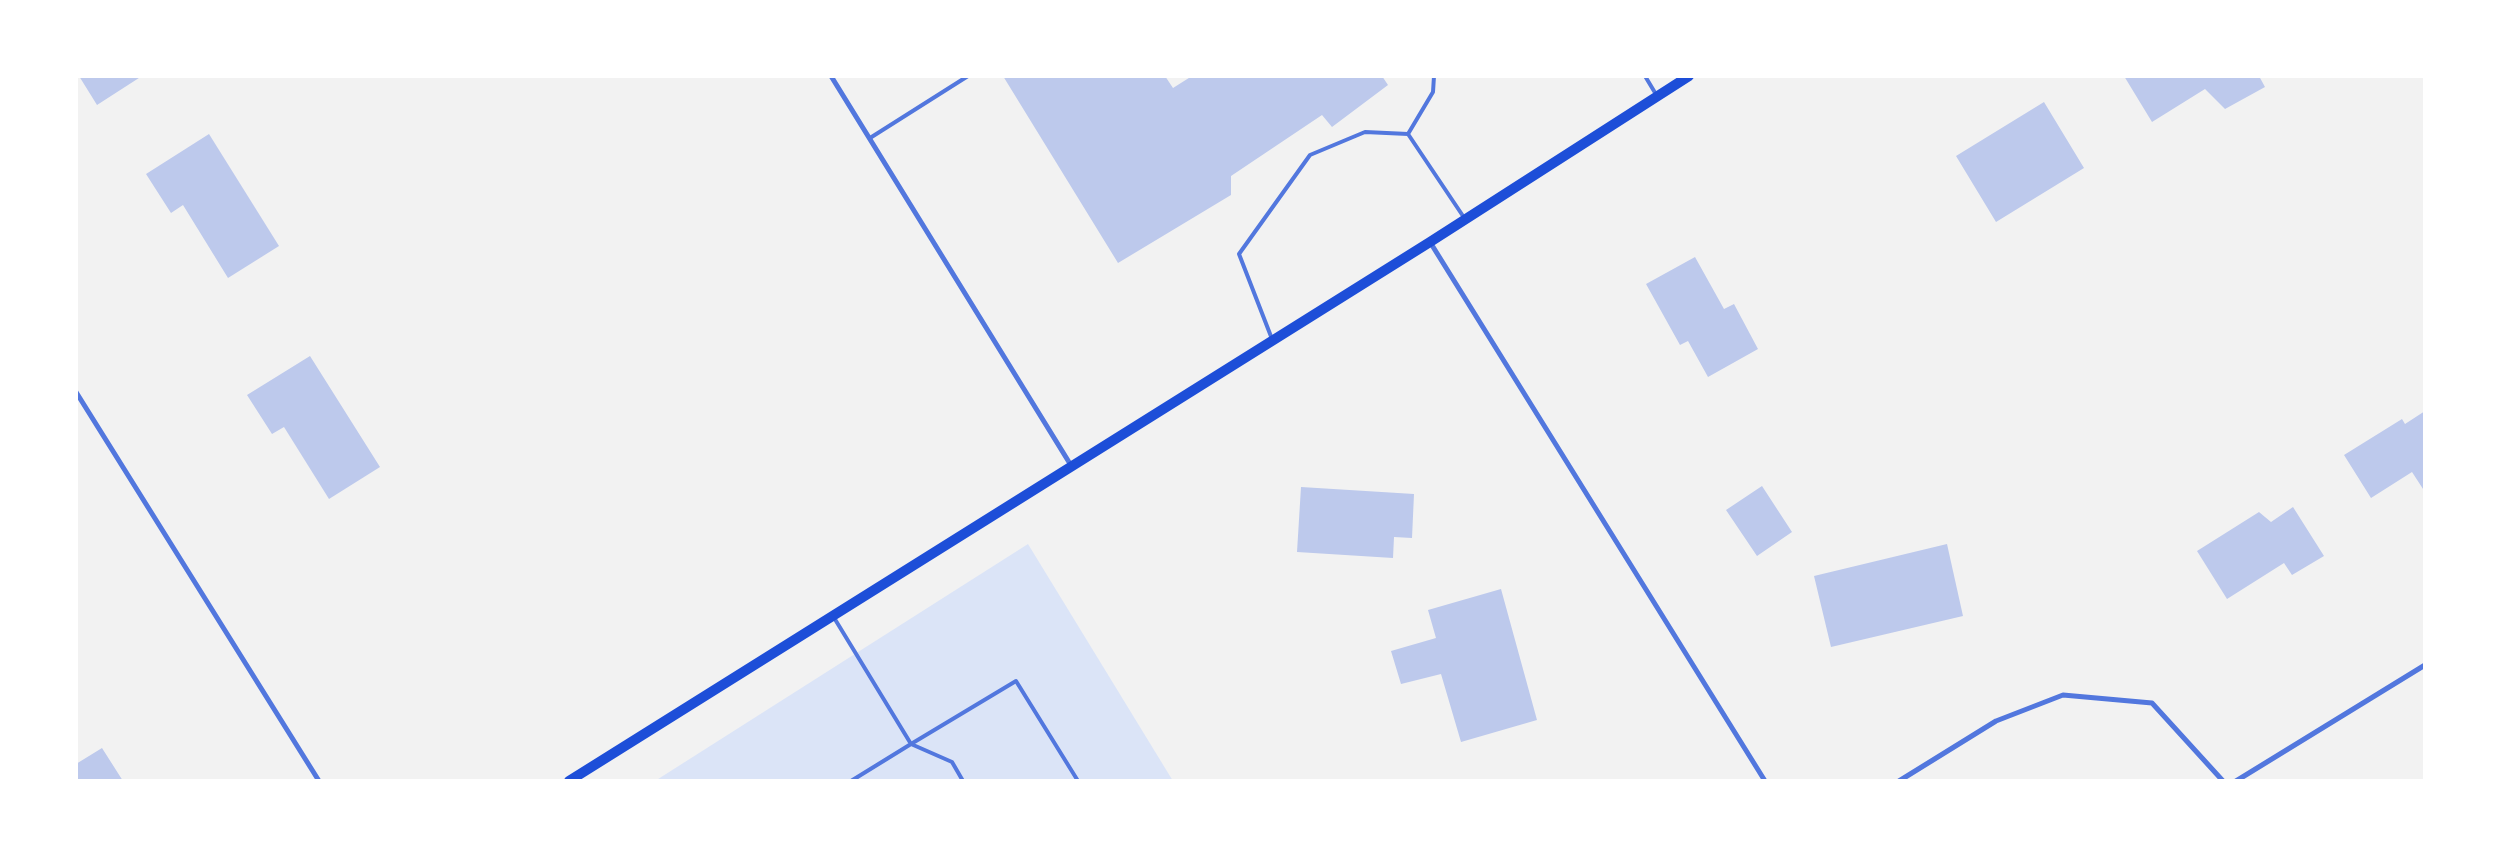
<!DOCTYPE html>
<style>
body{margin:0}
#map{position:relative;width:2501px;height:857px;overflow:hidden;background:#f2f2f2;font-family:"Asap Condensed",sans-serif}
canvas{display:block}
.frame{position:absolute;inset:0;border:78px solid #fff;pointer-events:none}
</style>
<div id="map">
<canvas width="2501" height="857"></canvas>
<div class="frame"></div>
</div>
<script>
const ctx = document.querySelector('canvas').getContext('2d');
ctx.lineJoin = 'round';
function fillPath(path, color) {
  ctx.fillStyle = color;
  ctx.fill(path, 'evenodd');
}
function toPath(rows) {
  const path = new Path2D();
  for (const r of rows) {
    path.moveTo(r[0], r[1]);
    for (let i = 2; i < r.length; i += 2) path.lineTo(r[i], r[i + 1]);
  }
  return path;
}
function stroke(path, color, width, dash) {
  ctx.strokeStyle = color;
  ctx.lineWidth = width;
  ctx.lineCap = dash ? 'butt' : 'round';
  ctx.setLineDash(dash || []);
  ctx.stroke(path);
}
fillPath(toPath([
 [1028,544,1173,781,655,781]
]), '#dbe4f7');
fillPath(toPath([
 [79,76,142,76,97,105],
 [1003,76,1165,76,1173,88,1192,76,1382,76,1388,85,1332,127,1322,115,1231,176,1231,195,1118,263],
 [2124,76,2259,76,2265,87,2225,109,2205,89,2152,122],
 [2044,102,2084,168,1996,222,1956,156],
 [209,134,279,246,228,278,183,205,171,213,146,174],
 [1695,257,1724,309,1734,304,1758,349,1708,377,1688,341,1680,345,1646,284],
 [310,356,380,467,329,499,284,427,272,434,247,395],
 [2425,411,2425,492,2412,472,2371,498,2344,455,2402,419,2405,424],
 [1762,486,1792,532,1757,556,1726,510],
 [1301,487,1414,494,1412,538,1394,537,1393,558,1297,552],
 [2293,507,2324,556,2292,575,2284,563,2227,599,2197,551,2259,512,2271,522],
 [1947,544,1963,616,1831,647,1814,576],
 [1501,589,1537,720,1461,742,1441,674,1401,684,1391,651,1436,638,1428,610],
 [102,748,123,781,76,781,76,764]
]), '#bdc9ec');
stroke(toPath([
 [1645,76,1657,96],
 [1408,134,1433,92,1434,76],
 [870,138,968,76],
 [1272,339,1239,254,1310,155,1365,132,1408,134,1465,219],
 [833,616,911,744,851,781],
 [911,744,1016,681,1078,781],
 [911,744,952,762,963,781]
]), '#5277de', 4);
stroke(toPath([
 [831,76,1072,467],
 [1430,242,1765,781],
 [76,392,319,781],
 [1899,781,1996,721,2063,695,2152,703,2223,781],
 [2236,781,2425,665]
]), '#5277de', 5);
stroke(toPath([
 [569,781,1430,242,1689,76]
]), '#1d4ed8', 10);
</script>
